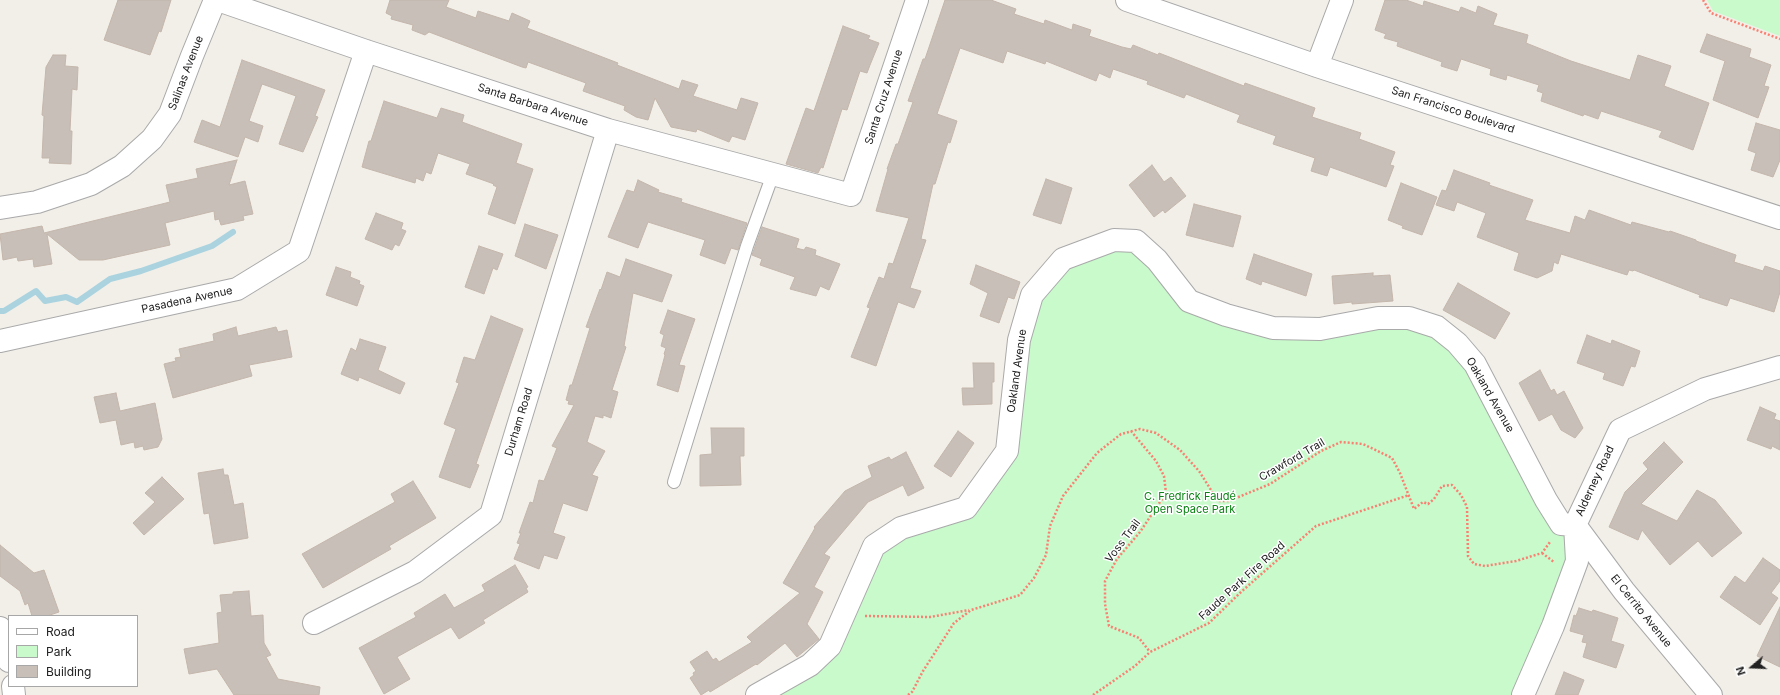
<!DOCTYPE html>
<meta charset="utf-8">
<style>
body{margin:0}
#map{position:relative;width:1780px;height:695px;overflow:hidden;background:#f2efe9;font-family:Inter,sans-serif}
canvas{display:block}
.legend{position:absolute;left:8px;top:615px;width:130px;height:72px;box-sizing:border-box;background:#fff;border:1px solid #a7a7a7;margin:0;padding:5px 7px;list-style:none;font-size:12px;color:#222}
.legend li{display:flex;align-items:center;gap:8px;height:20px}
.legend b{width:20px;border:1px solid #a7a7a7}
.north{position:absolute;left:1732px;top:647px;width:40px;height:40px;-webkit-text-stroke:3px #fff;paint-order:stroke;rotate:251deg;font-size:11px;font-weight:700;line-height:16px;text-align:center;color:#222}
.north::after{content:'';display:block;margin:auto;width:14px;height:18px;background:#222;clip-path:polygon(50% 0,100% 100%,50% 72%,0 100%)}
</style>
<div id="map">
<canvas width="1780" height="695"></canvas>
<ul class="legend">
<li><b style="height:5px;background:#fff"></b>Road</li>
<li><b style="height:11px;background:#c8facc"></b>Park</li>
<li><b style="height:11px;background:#c7bfb8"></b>Building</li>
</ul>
<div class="north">N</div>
</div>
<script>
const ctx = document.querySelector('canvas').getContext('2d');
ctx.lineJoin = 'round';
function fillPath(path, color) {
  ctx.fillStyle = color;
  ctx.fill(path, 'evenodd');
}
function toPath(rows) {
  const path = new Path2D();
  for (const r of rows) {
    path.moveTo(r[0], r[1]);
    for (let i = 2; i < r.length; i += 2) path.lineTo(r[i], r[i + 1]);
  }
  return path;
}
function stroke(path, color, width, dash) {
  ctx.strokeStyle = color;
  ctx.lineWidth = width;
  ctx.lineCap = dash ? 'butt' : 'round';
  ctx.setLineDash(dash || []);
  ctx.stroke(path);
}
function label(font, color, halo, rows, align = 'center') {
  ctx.font = font + ' Inter,sans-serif';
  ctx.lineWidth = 3;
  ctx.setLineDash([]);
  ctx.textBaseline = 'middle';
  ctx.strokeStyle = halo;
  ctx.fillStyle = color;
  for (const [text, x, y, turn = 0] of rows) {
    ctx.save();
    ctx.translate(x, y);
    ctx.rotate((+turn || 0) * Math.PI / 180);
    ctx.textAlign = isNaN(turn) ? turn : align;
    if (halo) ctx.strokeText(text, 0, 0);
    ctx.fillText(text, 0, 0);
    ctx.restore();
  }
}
fillPath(toPath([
 [1707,0,1780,0,1780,36,1713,11],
 [1136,241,1189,301,1273,328,1378,318,1457,343,1561,524,1577,561,1523,695,757,695,810,665,874,546,966,508,1007,451,1019,340,1063,259]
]), '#c8facc');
stroke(toPath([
 [0,311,4,311,36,291,45,301,66,297,77,302,110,279,141,271,212,246,233,232]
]), '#aad3df', 6);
const building = toPath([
 [118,0,171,0,161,32,159,31,150,55,104,40,118,0],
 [390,0,449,0,446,7,476,18,478,11,509,21,512,13,530,21,527,28,618,63,617,65,679,89,682,80,698,85,693,96,737,110,741,98,758,103,745,140,732,136,729,142,697,129,696,132,671,127,655,98,648,120,636,117,624,110,625,106,583,91,586,83,528,62,526,68,522,67,429,32,425,35,412,30,413,25,391,19,392,16,386,13,390,0],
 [945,0,991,0,1016,9,1014,14,1044,24,1045,20,1072,30,1073,24,1091,30,1089,36,1122,47,1131,49,1133,45,1158,55,1159,53,1244,86,1245,83,1315,108,1312,117,1361,133,1359,139,1395,152,1390,165,1394,166,1386,187,1330,167,1327,176,1311,171,1315,158,1273,144,1276,136,1237,122,1240,115,1186,94,1184,98,1147,84,1148,81,1113,69,1110,78,1099,73,1096,81,1046,61,1045,64,1007,51,1003,63,960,48,937,114,957,121,950,143,948,142,935,184,933,184,921,239,926,240,910,288,921,291,914,308,898,302,876,366,851,357,870,308,867,307,879,277,884,279,889,263,893,264,909,218,876,211,888,169,887,169,896,144,898,144,913,102,908,101,923,59,925,59,945,0],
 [1385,0,1406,0,1423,6,1424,1,1459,12,1461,7,1476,13,1478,6,1497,14,1493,25,1528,35,1526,43,1571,61,1630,80,1638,55,1671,66,1664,86,1709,103,1693,150,1659,137,1662,131,1601,111,1598,119,1584,114,1583,116,1541,101,1543,93,1537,91,1539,85,1507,75,1506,80,1490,75,1491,69,1461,59,1457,71,1441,66,1442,62,1397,46,1398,42,1384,38,1386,34,1375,30,1385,0],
 [843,26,870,36,868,39,879,43,870,65,867,73,860,71,847,110,842,109,823,168,821,167,818,173,786,164,806,108,814,111,843,26],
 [1707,34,1751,49,1749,57,1771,65,1764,86,1769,87,1758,118,1713,100,1725,61,1700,52,1707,34],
 [53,55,66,55,65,66,78,67,77,90,72,89,70,131,72,131,71,164,49,163,50,158,42,158,44,116,42,115,46,67,53,55],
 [242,60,325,90,315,116,318,117,303,152,279,144,296,96,262,84,249,121,263,126,258,142,245,137,238,157,194,142,202,120,220,127,242,60],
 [384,101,437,118,441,108,464,115,462,122,522,144,516,163,533,169,515,224,488,214,497,187,493,185,494,184,466,174,470,164,438,153,431,174,426,172,423,181,416,178,415,183,362,167,369,141,371,141,384,101],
 [1756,123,1780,130,1780,160,1773,177,1751,170,1756,153,1748,150,1756,123],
 [237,160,229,185,245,181,253,214,243,216,244,220,221,225,219,219,215,220,214,211,165,223,170,245,103,260,79,260,47,234,52,264,34,267,33,259,18,261,17,257,3,260,0,234,42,226,44,233,170,202,166,185,198,178,196,169,237,160],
 [1152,165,1164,182,1171,177,1186,196,1165,213,1163,210,1154,217,1129,185,1152,165],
 [1454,170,1490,183,1489,185,1533,200,1525,220,1570,233,1575,216,1585,220,1589,210,1631,225,1632,222,1669,232,1670,231,1696,240,1696,241,1736,255,1734,262,1763,271,1765,266,1780,271,1780,292,1774,312,1730,298,1727,306,1699,297,1700,295,1634,270,1633,271,1629,270,1627,275,1561,254,1558,264,1554,262,1552,271,1537,278,1514,270,1519,253,1477,237,1486,213,1457,202,1454,211,1436,205,1442,190,1446,191,1454,170],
 [1046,179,1072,188,1061,224,1033,215,1046,179],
 [638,180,659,190,658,192,682,199,681,202,747,223,738,250,731,248,725,264,700,255,705,240,648,222,638,248,608,237,627,190,634,192,638,180],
 [1401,183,1437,197,1422,235,1402,228,1403,226,1388,220,1401,183],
 [1194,204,1241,216,1233,247,1186,235,1194,204],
 [376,213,403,223,401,229,406,231,399,246,395,244,392,250,365,239,376,213],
 [525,224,558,235,546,269,515,256,525,224],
 [762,227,799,239,796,248,804,250,806,247,816,250,815,255,840,264,829,290,820,286,816,296,790,289,795,277,760,265,762,259,752,255,762,227],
 [479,246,503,254,497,270,493,268,484,294,465,287,479,246],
 [1254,254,1312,274,1306,296,1262,281,1261,285,1246,279,1254,254],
 [626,259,672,275,662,302,633,293,624,346,626,347,612,390,618,392,611,418,603,415,603,418,595,416,587,442,605,451,592,475,598,477,587,511,563,503,553,533,565,537,557,559,544,555,539,569,514,559,520,544,517,543,521,533,519,533,530,502,533,503,539,480,544,481,557,448,552,446,574,405,568,404,569,401,566,400,570,385,572,385,590,328,586,327,600,289,601,290,607,272,620,277,626,259],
 [976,265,1020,282,1014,299,1008,297,999,323,980,316,988,293,970,284,976,265],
 [336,267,351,272,350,277,360,281,359,284,364,286,357,306,326,295,336,267],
 [1373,273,1373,276,1390,275,1393,301,1352,304,1352,302,1334,304,1332,276,1373,273],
 [1458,283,1510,313,1495,339,1443,310,1458,283],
 [668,310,695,319,679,365,685,366,678,392,657,385,665,355,664,354,666,348,661,346,664,335,660,333,668,310],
 [491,316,523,329,476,464,479,465,470,488,439,477,456,429,444,424,459,383,456,382,464,357,475,360,491,316],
 [236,327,238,336,276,327,278,332,287,330,292,357,249,365,252,376,173,398,164,364,176,361,175,358,181,357,179,349,214,341,213,334,236,327],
 [1587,335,1611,344,1612,340,1640,351,1635,367,1631,366,1623,386,1603,379,1605,373,1577,363,1587,335],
 [360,339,386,347,378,370,405,383,400,394,359,377,358,381,341,374,351,348,356,351,360,339],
 [973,363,994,363,994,382,992,382,992,404,963,405,962,388,974,388,973,363],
 [1540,370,1551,391,1554,389,1557,395,1564,391,1583,428,1575,438,1561,430,1552,414,1539,421,1519,383,1540,370],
 [116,393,120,411,155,403,162,439,158,447,144,450,143,446,135,448,134,442,121,445,116,420,100,423,94,397,116,393],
 [1760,407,1776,414,1774,419,1780,421,1780,450,1772,446,1771,449,1747,440,1760,407],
 [711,428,744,428,744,456,740,456,741,485,700,486,700,455,712,454,711,428],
 [958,431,974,443,951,477,934,466,958,431],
 [1664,442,1683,462,1641,504,1677,521,1697,490,1715,500,1742,533,1712,557,1698,541,1670,565,1642,530,1638,540,1609,527,1625,492,1648,469,1643,463,1664,442],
 [906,452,924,488,908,496,903,485,868,502,824,554,830,557,814,587,823,592,807,624,819,639,797,657,785,643,757,665,756,664,710,692,709,690,701,695,690,678,694,675,693,673,696,671,690,662,707,651,713,660,716,658,719,662,752,642,747,637,800,593,783,583,815,528,814,527,845,491,872,477,868,466,889,457,891,460,906,452],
 [223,469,224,475,228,475,234,505,243,503,248,538,214,544,209,513,204,514,198,473,223,469],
 [162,477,184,499,144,535,133,523,155,502,145,493,162,477],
 [413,481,436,518,389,546,391,549,323,588,302,554,395,502,391,494,413,481],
 [0,545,34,573,44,570,59,612,47,616,32,616,28,603,25,605,20,591,0,576,0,545],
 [1763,558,1780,570,1780,581,1771,593,1778,598,1760,625,1720,597,1735,576,1745,583,1763,558],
 [515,565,528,587,526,588,528,592,483,620,485,623,459,639,451,627,397,657,410,679,384,694,359,648,416,617,414,613,445,594,454,608,485,591,482,585,515,565],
 [249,591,251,616,263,615,264,643,271,655,266,657,278,679,320,687,319,695,234,695,217,669,189,674,184,649,219,643,217,613,222,612,220,595,233,594,233,592,249,591],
 [1780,607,1780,667,1757,656,1780,607],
 [1579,608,1592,612,1593,610,1618,618,1611,641,1624,645,1616,668,1583,657,1587,643,1582,642,1584,635,1570,631,1574,615,1576,616,1579,608],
 [1564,672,1584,680,1578,695,1555,695,1564,672]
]);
fillPath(building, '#c7bfb8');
stroke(building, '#c4b6ab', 1);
const service = toPath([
 [674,482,747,246,773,174]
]);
const minor = toPath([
 [218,0,366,51,608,130,851,195,917,0],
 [1127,0,1317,66,1780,218],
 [1317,66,1342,0],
 [0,208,37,202,91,184,122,166,152,139,170,114,192,56,215,0],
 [0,341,237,289,299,251,366,51],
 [1575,525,1624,591,1711,695],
 [314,623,415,572,491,515,608,130],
 [0,628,5,634,9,661],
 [13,686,14,695],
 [757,695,810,665,830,646,874,546,901,528,966,508,1007,451,1019,340,1032,295,1063,259,1114,240,1136,241,1157,260,1189,301,1226,315,1273,328,1320,329,1378,318,1409,318,1437,327,1457,343,1475,364,1546,500,1561,524,1575,525],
 [1523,695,1553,626,1577,561,1575,525,1620,430,1705,389,1780,367]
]);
stroke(service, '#a9a9a9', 14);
stroke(minor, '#a9a9a9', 24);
stroke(toPath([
 [1703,0,1711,13,1780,39],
 [1131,431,1156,461,1164,476,1166,493,1140,532,1117,559,1105,581,1105,604,1109,626,1139,638,1150,652],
 [1542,553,1554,562],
 [865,616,930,617,969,610],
 [908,695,912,692,923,671,954,623,971,610,1020,595,1034,578,1046,555,1050,526,1063,496,1097,453,1121,434,1140,429,1156,433,1180,450,1199,471,1218,501,1229,501,1270,484,1321,451,1341,442,1363,444,1392,458,1400,473,1414,509,1423,502,1428,504,1434,499,1442,486,1452,485,1461,495,1467,507,1468,556,1474,564,1485,566,1516,561,1542,553,1550,542],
 [1093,695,1135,666,1150,652,1209,623,1241,592,1316,526,1409,495]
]), '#fa8072', 2.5, [2, 2]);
stroke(service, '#fff', 12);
stroke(minor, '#fff', 22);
label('11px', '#222', '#fff', [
 ["Salinas Avenue",186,73,-69],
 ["Santa Cruz Avenue",884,97,-72],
 ["Santa Barbara Avenue",533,105,18],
 ["San Francisco Boulevard",1453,110,18],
 ["Pasadena Avenue",187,300,-12],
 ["Oakland Avenue",1017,371,-82],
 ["Oakland Avenue",1490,395,60],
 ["Durham Road",519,422,-73],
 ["Crawford Trail",1292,460,-30],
 ["Alderney Road",1595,481,-65],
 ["Voss Trail",1123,541,-53],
 ["Faude Park Fire Road",1242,581,-42],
 ["El Cerrito Avenue",1641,611,51]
]);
label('11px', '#0c8416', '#fff', [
 ["C. Fredrick Faudé",1190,497],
 ["Open Space Park",1190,510]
]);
</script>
